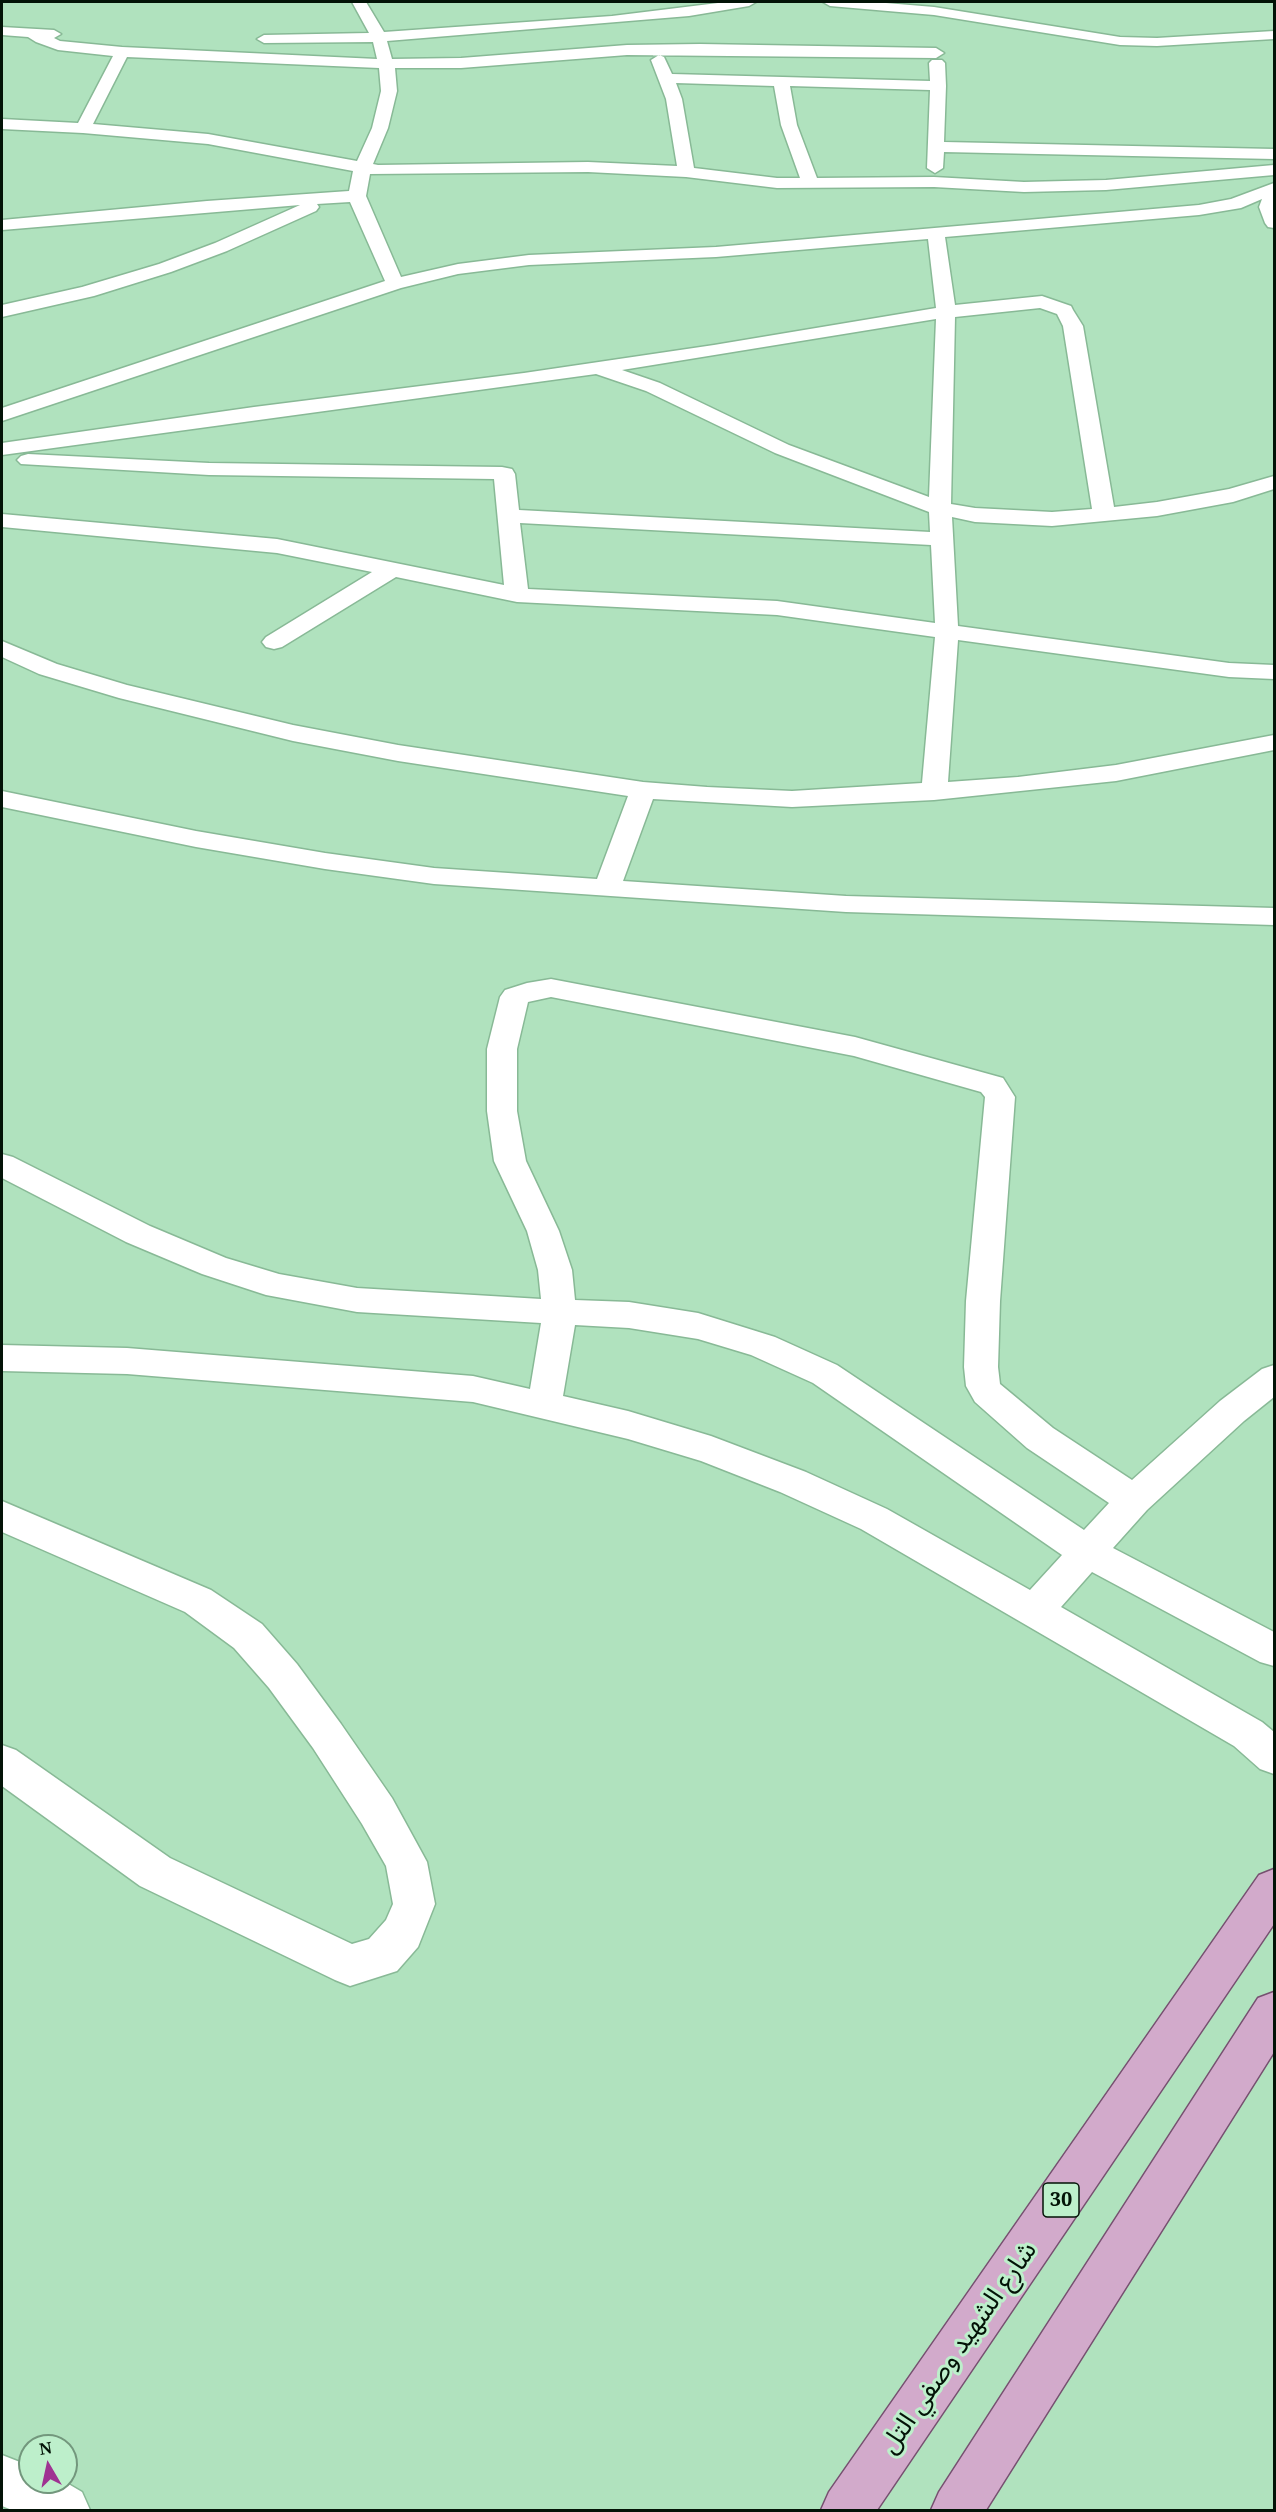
<!DOCTYPE html>
<meta charset="utf-8">
<style>
body{margin:0}
#map{position:relative;width:1276px;height:2512px;overflow:hidden;background:#b0e2be;font-family:"Noto Serif",serif}
canvas{display:block}
.frame{position:absolute;inset:0;border:3px solid #031307;pointer-events:none}
.north{position:absolute;left:18px;top:2434px;width:60px;height:60px;box-sizing:border-box;background:#bdefcb;border:2px solid #73977d;border-radius:50%;rotate:351deg;font-size:16px;font-weight:700;line-height:24px;text-align:center;color:#031307}
.north::after{content:'';display:block;margin:auto;width:21px;height:27px;background:#9f3392;clip-path:polygon(50% 0,100% 100%,50% 72%,0 100%)}
</style>
<div id="map">
<canvas width="1276" height="2512"></canvas>
<div class="frame"></div>
<div class="north">N</div>
</div>
<script>
const ctx = document.querySelector('canvas').getContext('2d');
ctx.lineJoin = 'round';
function toPath(rows) {
  const path = new Path2D();
  for (const r of rows) {
    path.moveTo(r[0], r[1]);
    for (let i = 2; i < r.length; i += 2) path.lineTo(r[i], r[i + 1]);
  }
  return path;
}
function stroke(path, color, width, dash) {
  ctx.strokeStyle = color;
  ctx.lineWidth = width;
  ctx.lineCap = dash ? 'butt' : 'round';
  ctx.setLineDash(dash || []);
  ctx.stroke(path);
}
function fillPath(path, color) {
  ctx.fillStyle = color;
  ctx.fill(path, 'evenodd');
}
function label(font, color, halo, rows, align = 'center') {
  ctx.font = font + ' "Noto Serif","Noto Sans Arabic",serif';
  ctx.lineWidth = 6;
  ctx.setLineDash([]);
  ctx.textBaseline = 'middle';
  ctx.strokeStyle = halo;
  ctx.fillStyle = color;
  for (const [text, x, y, turn = 0] of rows) {
    ctx.save();
    ctx.translate(x, y);
    ctx.rotate((+turn || 0) * Math.PI / 180);
    ctx.textAlign = isNaN(turn) ? turn : align;
    if (halo) ctx.strokeText(text, 0, 0);
    ctx.fillText(text, 0, 0);
    ctx.restore();
  }
}
const minor = toPath([
 [352,2,366,2,384,32,612,16,726,2,756,2,749,6,689,16,387,41,392,59,461,58,627,45,700,44,936,48,944,53,936,58,627,55,461,68,395,68,397,91,388,128,373,164,378,165,588,162,677,166,666,99,651,60,659,55,664,57,672,74,930,81,929,63,932,60,942,60,945,63,946,86,944,142,1274,149,1274,159,944,152,943,168,935,173,927,168,930,90,790,86,797,125,817,178,934,177,1024,182,1106,180,1274,165,1274,175,1106,190,1024,192,934,187,777,188,686,177,588,172,370,174,366,196,401,277,458,264,529,255,716,247,1199,205,1231,199,1274,183,1274,228,1268,227,1265,223,1259,207,1262,199,1241,208,1199,215,945,237,955,305,1042,296,1071,306,1073,310,1083,326,1114,507,1157,502,1229,489,1274,476,1274,489,1233,502,1157,516,1052,526,975,522,952,517,958,626,1229,663,1274,665,1274,679,1229,677,958,640,948,782,1018,777,1116,765,1274,735,1274,750,1116,781,934,800,792,807,653,799,623,881,846,896,1274,908,1274,925,846,912,434,884,325,869,196,847,2,807,2,791,196,831,325,853,434,868,597,879,628,796,398,761,293,741,119,698,39,674,2,657,2,641,57,664,127,685,293,725,398,745,643,782,707,787,792,791,922,783,935,637,777,615,517,602,396,577,282,647,274,649,266,647,262,642,266,637,372,572,277,553,2,527,2,514,277,539,504,585,494,479,209,475,21,464,17,460,21,456,28,454,209,463,502,467,512,469,515,474,519,510,930,532,929,512,775,453,646,391,596,374,2,455,2,443,254,407,524,373,714,345,936,308,928,239,716,257,529,265,458,274,401,288,2,421,2,408,385,281,350,202,317,204,319,207,316,211,227,251,171,272,94,296,2,317,2,305,82,287,159,264,215,243,300,205,2,230,2,220,207,201,349,191,353,171,208,144,83,133,2,129,2,119,78,123,113,56,58,50,36,42,28,37,2,35,2,27,54,30,61,34,54,38,60,41,122,47,377,59,373,42,264,43,257,39,264,35,369,33,352,2],
 [127,57,379,68,381,91,372,128,357,161,208,134,93,124,127,57],
 [676,83,774,86,781,125,800,178,777,178,694,168,682,99,676,83],
 [1040,308,1057,314,1063,326,1092,509,1052,512,975,508,951,504,955,317,1040,308],
 [936,319,929,497,789,445,660,383,622,370,936,319],
 [520,523,931,545,935,623,777,601,528,589,520,523],
 [823,2,874,2,934,7,1120,37,1157,38,1274,31,1274,39,1157,46,1120,45,934,15,830,6,823,2],
 [551,979,855,1037,1003,1078,1015,1097,1000,1301,998,1367,1000,1384,1053,1428,1132,1480,1220,1401,1262,1369,1274,1365,1274,1397,1244,1421,1147,1510,1113,1548,1274,1632,1274,1666,1260,1662,1092,1572,1061,1607,1262,1722,1274,1732,1274,1774,1260,1769,1234,1746,861,1529,780,1492,701,1461,628,1439,473,1402,127,1374,2,1371,2,1345,127,1348,473,1376,530,1389,541,1323,357,1312,266,1295,202,1274,126,1242,2,1178,2,1154,13,1157,150,1226,226,1258,279,1274,357,1288,541,1299,538,1270,527,1231,494,1161,487,1111,487,1049,500,997,505,990,527,983,551,979],
 [551,997,854,1056,981,1092,985,1097,966,1301,964,1367,966,1386,975,1402,1027,1448,1109,1503,1084,1530,837,1365,775,1337,698,1313,629,1302,575,1300,572,1270,559,1231,526,1161,517,1111,517,1049,528,1002,551,997],
 [575,1325,629,1328,698,1339,751,1355,813,1383,1062,1555,1030,1590,887,1509,806,1472,711,1436,628,1411,563,1396,575,1325],
 [2,1501,211,1590,262,1624,297,1664,341,1724,392,1798,427,1862,435,1904,418,1947,397,1971,350,1986,335,1980,140,1886,2,1786,2,1745,16,1750,170,1858,352,1944,369,1939,386,1920,393,1904,386,1866,362,1824,313,1748,269,1688,234,1648,185,1612,2,1532,2,1501],
 [2,2455,30,2466,30,2482,65,2482,82,2492,90,2510,12,2510,2,2506,2,2455]
]);
const major = toPath([
 [1274,1869,1274,1924,877,2510,821,2510,829,2492,1259,1875,1274,1869],
 [1274,1992,1274,2052,986,2510,931,2510,939,2492,1258,1998,1274,1992]
]);
stroke(minor, '#88b996', 3);
stroke(major, '#765070', 3);
fillPath(minor, '#fff');
fillPath(major, '#d2aacb');
for (const [x, y, w] of [
 [1061,2200,36]
]) {
  const box = new Path2D();
  box.roundRect(x - w / 2, y - 17, w, 34, 4.5);
  ctx.fillStyle = '#bdefcb';
  ctx.fill(box);
  stroke(box, '#031307', 1.5);
}
label('bold 20px', '#031307', null, [
 ["30",1061,2200]
]);
label('26px', '#031307', '#bdefcb', [
 ["شارع الشهيد وصفي التل",959,2348,-55]
]);
</script>
